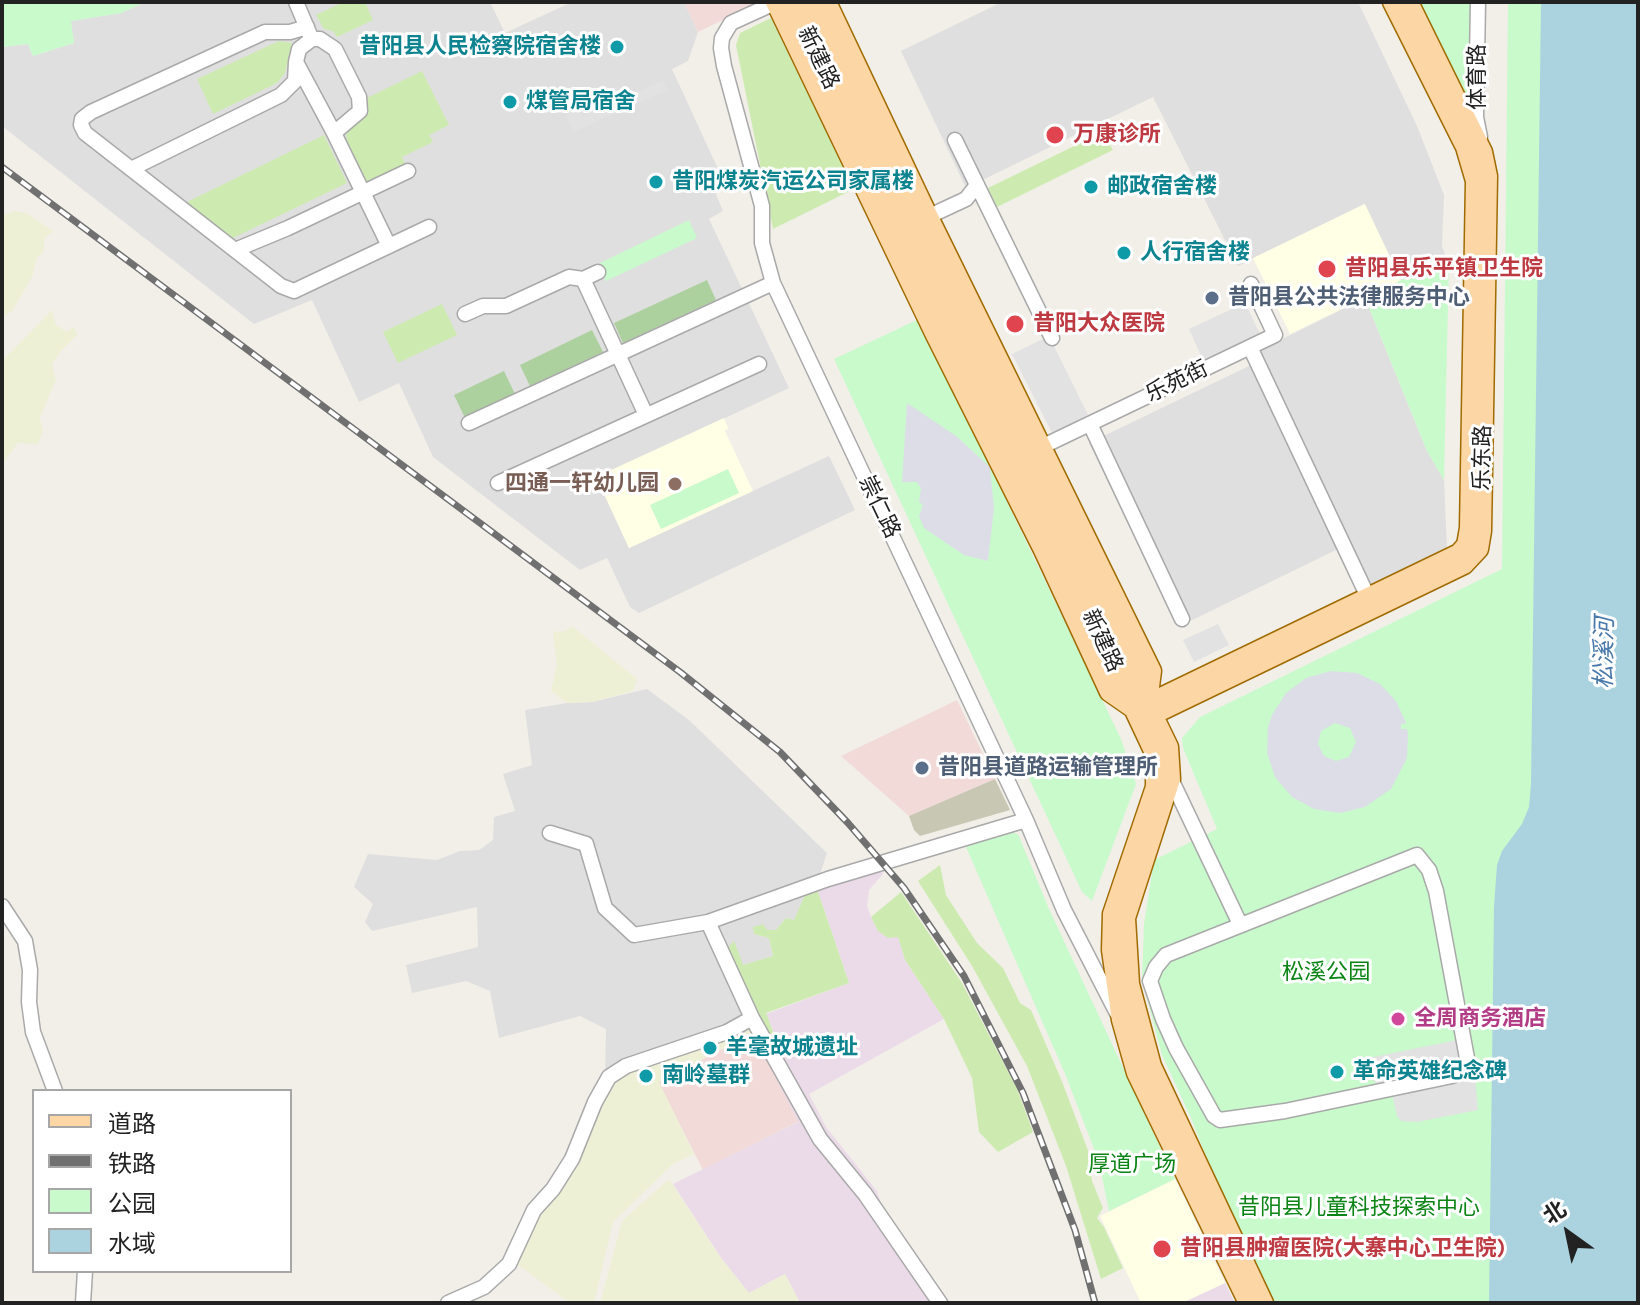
<!DOCTYPE html>
<meta charset="utf-8">
<style>
body{margin:0}
#map{position:relative;width:1640px;height:1305px;overflow:hidden;background:#f2efe9;font-family:Karla,"Noto Sans SC",sans-serif}
canvas{display:block}
.frame{position:absolute;inset:0;border:4px solid #222;pointer-events:none}
.legend{position:absolute;left:32px;top:1089px;width:260px;height:184px;box-sizing:border-box;background:#fff;border:2px solid #a7a7a7;margin:0;padding:10px 14px;list-style:none;font-size:24px;color:#222}
.legend li{display:flex;align-items:center;gap:16px;height:40px}
.legend b{width:40px;border:2px solid #a7a7a7}
.north{position:absolute;left:1528px;top:1193px;width:80px;height:80px;-webkit-text-stroke:6px #fff;paint-order:stroke;rotate:327deg;font-size:22px;font-weight:700;line-height:32px;text-align:center;color:#222}
.north::after{content:'';display:block;margin:auto;width:28px;height:36px;background:#222;clip-path:polygon(50% 0,100% 100%,50% 72%,0 100%)}
</style>
<div id="map">
<canvas width="1640" height="1305"></canvas>
<div class="frame"></div>
<ul class="legend">
<li><b style="height:10px;background:#fcd6a4"></b>道路</li>
<li><b style="height:10px;background:#707070"></b>铁路</li>
<li><b style="height:22px;background:#c8facc"></b>公园</li>
<li><b style="height:22px;background:#aad3df"></b>水域</li>
</ul>
<div class="north">北</div>
</div>
<script>
const ctx = document.querySelector('canvas').getContext('2d');
ctx.lineJoin = 'round';
function fillPath(path, color) {
  ctx.fillStyle = color;
  ctx.fill(path, 'evenodd');
}
function toPath(rows) {
  const path = new Path2D();
  for (const r of rows) {
    path.moveTo(r[0], r[1]);
    for (let i = 2; i < r.length; i += 2) path.lineTo(r[i], r[i + 1]);
  }
  return path;
}
function stroke(path, color, width, dash) {
  ctx.strokeStyle = color;
  ctx.lineWidth = width;
  ctx.lineCap = dash ? 'butt' : 'round';
  ctx.setLineDash(dash || []);
  ctx.stroke(path);
}
function label(font, color, halo, rows, align = 'center') {
  ctx.font = font + ' Karla,"Noto Sans SC",sans-serif';
  ctx.lineWidth = 6;
  ctx.setLineDash([]);
  ctx.textBaseline = 'middle';
  ctx.strokeStyle = halo;
  ctx.fillStyle = color;
  for (const [text, x, y, turn = 0] of rows) {
    ctx.save();
    ctx.translate(x, y);
    ctx.rotate((+turn || 0) * Math.PI / 180);
    ctx.textAlign = isNaN(turn) ? turn : align;
    if (halo) ctx.strokeText(text, 0, 0);
    ctx.fillText(text, 0, 0);
    ctx.restore();
  }
}
fillPath(toPath([
 [145,2,490,2,505,33,572,2,684,2,698,32,688,61,672,69,719,171,708,175,723,211,709,219,789,388,597,478,629,548,829,456,855,510,639,613,630,607,607,558,580,570,433,457,399,383,359,402,312,300,254,324,2,126,2,47,28,44,33,56,74,43,70,21,121,13],
 [1002,2,1358,2,1417,126,1444,195,1442,246,1446,258,1401,280,1364,204,1238,266,1153,97,966,188,901,51],
 [1365,298,1427,451,1444,480,1447,549,1369,586,1258,351],
 [1251,365,1340,548,1178,627,1089,443],
 [647,689,689,720,827,853,814,892,805,895,794,921,786,918,776,930,767,930,754,934,769,938,773,956,742,966,743,1019,727,1028,630,1057,605,1073,606,1029,580,1016,499,1038,490,991,466,981,412,993,406,965,478,947,477,907,372,931,365,922,373,904,354,887,368,854,437,860,460,851,479,850,493,840,494,817,515,811,503,774,532,765,525,710,567,703,592,702]
]), '#e0dfdf');
fillPath(toPath([
 [684,2,760,2,698,32],
 [957,700,995,779,909,816,841,756],
 [753,1033,799,1121,703,1170,658,1082]
]), '#f2dad9');
fillPath(toPath([
 [880,869,883,874,869,890,867,906,871,917,878,931,898,937,905,960,944,1019,809,1094,826,1127,877,1191,885,1215,951,1303,800,1303,785,1274,749,1293,721,1258,673,1184,798,1122,760,1046,776,1038,766,1014,849,983,817,889],
 [1225,1283,1235,1303,1182,1303]
]), '#ebdbe8');
fillPath(toPath([
 [1365,204,1401,280,1290,334,1253,258],
 [724,418,728,428,725,431,753,491,629,548,596,477],
 [1175,1179,1225,1283,1182,1303,1141,1303,1100,1216]
]), '#ffffe5');
fillPath(toPath([
 [995,779,1010,810,920,836,914,830,909,816]
]), '#c7c7b4');
fillPath(toPath([
 [15,211,26,213,53,231,44,239,44,251,37,258,32,277,13,310,2,318,2,216],
 [52,310,56,325,67,332,74,327,77,335,60,352,52,364,56,380,40,417,43,432,38,444,18,443,2,464,2,361],
 [572,626,637,679,633,691,592,702,567,703,551,691,557,665,553,632,565,631],
 [752,1022,753,1033,659,1082,694,1154,673,1164,613,1222,594,1303,570,1303,514,1262,538,1213,611,1085,630,1070],
 [669,1179,721,1258,749,1293,785,1274,800,1303,600,1303,622,1221]
]), '#eef0d5');
fillPath(toPath([
 [344,2,365,2,373,20,337,37,333,31,324,29,316,15],
 [771,18,854,189,773,229,736,45,740,33],
 [279,41,292,43,285,73,277,83,213,114,197,79],
 [422,71,449,125,429,135,433,142,402,157,405,164,367,183,347,143,346,131,365,99],
 [1103,132,1113,150,997,207,988,188],
 [324,135,347,183,233,238,185,203],
 [442,304,457,335,398,363,383,332],
 [940,865,946,895,977,943,1003,968,1020,1003,1031,1010,1061,1079,1089,1153,1092,1181,1103,1208,1097,1218,1104,1227,1123,1268,1101,1279,1066,1166,1027,1066,972,966,918,881],
 [817,889,849,983,766,1013,776,1039,768,1036,726,950,734,941,743,965,773,956,769,938,754,934,753,927,763,924,767,930,776,930,786,918,794,920,805,895],
 [901,892,962,983,1017,1089,1033,1132,998,1152,979,1132,972,1078,944,1019,905,960,898,937,888,938,878,931,871,917]
]), '#cdebb0');
fillPath(toPath([
 [707,280,716,300,623,343,614,323],
 [592,330,603,352,530,386,520,365],
 [504,371,515,394,465,418,454,395]
]), '#add19e');
fillPath(toPath([
 [2,2,145,2,121,13,71,21,74,43,33,56,28,44,2,47],
 [1418,2,1475,2,1473,114],
 [1508,2,1551,2,1549,570,1506,1303,1271,1303,1241,1245,1191,1118,1162,1055,1142,980,1144,924,1154,860,1217,829,1183,748,1182,738,1200,717,1502,569],
 [689,220,697,238,606,281,598,264],
 [1446,258,1449,260,1444,480,1427,451,1365,298],
 [919,319,1121,739,1136,784,1092,901,1082,892,834,359],
 [728,469,739,493,661,529,650,505],
 [1008,832,1018,834,1049,909,1175,1179,1109,1211,1099,1162,1066,1076,966,847,972,842]
]), '#c8facc');
fillPath(toPath([
 [663,80,667,90,573,132,566,115,579,109,583,116],
 [1245,303,1260,334,1203,360,1189,329],
 [1049,336,1088,415,1052,433,1012,354],
 [1218,624,1229,645,1194,662,1183,640],
 [1457,1040,1463,1059,1461,1067,1379,1085,1371,1079,1368,1058],
 [1475,1076,1478,1110,1417,1122,1401,1121,1397,1116,1392,1094]
]), '#e2e2e2');
fillPath(toPath([
 [907,403,956,436,990,467,994,508,988,561,964,555,924,528,919,516,923,505,919,502,921,488,917,482,902,482],
 [1331,671,1357,673,1380,684,1396,701,1406,723,1401,724,1401,729,1407,729,1408,734,1407,758,1391,789,1365,807,1340,813,1314,809,1292,797,1275,777,1267,753,1268,727,1272,715,1286,693,1306,678],
 [1335,723,1350,728,1356,742,1349,757,1336,761,1324,756,1318,744,1321,731]
]), '#dddde8');
fillPath(toPath([
 [1541,2,1638,2,1638,1303,1489,1303,1494,907,1497,865,1502,851,1522,824,1529,807,1531,784]
]), '#aad3df');
const minor = toPath([
 [296,2,310,35],
 [777,2,731,23,722,38,721,48,724,66,762,206,762,243,773,283,1026,820,1064,910,1117,1013],
 [1478,2,1476,117,1480,137],
 [307,27,290,32,265,32,91,112,82,119,81,125,85,133,281,286,294,291,429,227],
 [334,133,296,62,299,49,312,39,320,39,335,49,359,97,360,111,334,133,389,246],
 [955,140,1052,338],
 [131,169,281,95,295,81,296,62],
 [921,220,966,199,977,185],
 [235,250,288,228,408,171],
 [583,279,646,415],
 [465,314,483,306,506,306,569,277,583,279,598,272],
 [1250,347,1368,597],
 [469,423,773,283],
 [1090,424,1182,619],
 [1033,451,1275,335,1251,284],
 [498,483,759,364],
 [1171,779,1240,924],
 [550,833,586,844,605,908,634,935,708,922,828,879,1026,820],
 [1417,855,1429,870,1436,891,1469,1069,1452,1076,1285,1111,1220,1120,1214,1116,1176,1048,1163,1019,1150,981,1156,967,1166,955,1417,855],
 [2,906,25,941,30,970,29,1002,33,1032,55,1091],
 [708,922,752,1018,820,1139,865,1194,940,1303],
 [83,1303,85,1271],
 [448,1303,484,1287,509,1264,534,1210,553,1189,572,1159,595,1102,609,1077,626,1066,727,1032,752,1018]
]);
const major = toPath([
 [775,2,935,335,1043,550,1109,692,1132,708],
 [791,2,915,258,1017,462,1155,755,1155,787,1112,914,1111,950,1121,1020,1136,1073,1248,1303],
 [809,2,1169,747,1171,779,1126,918,1130,984,1152,1066,1264,1303],
 [827,2,929,217,1152,671,1148,702],
 [1138,708,1459,553,1466,545,1469,528,1475,181,1465,147,1392,2],
 [1143,720,1464,565,1479,549,1482,531,1488,176,1483,152,1409,2]
]);
stroke(minor, '#a9a9a9', 17);
stroke(major, '#a06b00', 21);
stroke(minor, '#fff', 14);
stroke(major, '#fcd6a4', 18);
const rail = toPath([
 [2,167,680,672,780,752,848,823,904,888,964,976,1023,1093,1075,1230,1095,1303]
]);
stroke(rail, '#707070', 7);
stroke(rail, '#fff', 4, [12]);
for (const [x, y, r, color] of [
 [617,47,8,"#0f9aa8"],
 [510,102,8,"#0f9aa8"],
 [1055,135,10,"#e0444e"],
 [656,182,8,"#0f9aa8"],
 [1091,187,8,"#0f9aa8"],
 [1124,253,8,"#0f9aa8"],
 [1327,269,10,"#e0444e"],
 [1212,298,8,"#5c6f8a"],
 [1015,324,10,"#e0444e"],
 [675,484,8,"#8d6e63"],
 [922,768,8,"#5c6f8a"],
 [1398,1019,8,"#d1479c"],
 [710,1048,8,"#0f9aa8"],
 [1337,1072,8,"#0f9aa8"],
 [646,1076,8,"#0f9aa8"],
 [1162,1249,10,"#e0444e"]
]) {
  const dot = new Path2D();
  dot.arc(x, y, r, 0, 2 * Math.PI);
  ctx.fillStyle = color;
  ctx.fill(dot);
  stroke(dot, '#fff', 3);
}
label('bold 22px', '#0d838f', '#fff', [
 ["昔阳县人民检察院宿舍楼",601,47,"right"],
 ["煤管局宿舍",526,102],
 ["昔阳煤炭汽运公司家属楼",672,182],
 ["邮政宿舍楼",1107,187],
 ["人行宿舍楼",1140,253],
 ["羊毫故城遗址",726,1048],
 ["革命英雄纪念碑",1353,1072],
 ["南岭墓群",662,1076]
], 'left');
label('22px', '#222', '#fff', [
 ["新建路",818,58,64],
 ["体育路",1478,77,-90],
 ["乐苑街",1177,382,-26],
 ["乐东路",1483,458,-89],
 ["崇仁路",879,507,64],
 ["新建路",1102,641,65]
]);
label('bold 22px', '#be3a42', '#fff', [
 ["万康诊所",1073,135],
 ["昔阳县乐平镇卫生院",1345,269],
 ["昔阳大众医院",1033,324],
 ["昔阳县肿瘤医院(大寨中心卫生院)",1180,1249]
], 'left');
label('bold 22px', '#4e5e75', '#fff', [
 ["昔阳县公共法律服务中心",1228,298],
 ["昔阳县道路运输管理所",938,768]
], 'left');
label('bold 22px', '#785e54', '#fff', [
 ["四通一轩幼儿园",659,484]
], 'right');
label('22px', '#0c8416', '#fff', [
 ["松溪公园",1326,973],
 ["厚道广场",1132,1165],
 ["昔阳县儿童科技探索中心",1359,1208]
]);
label('bold 22px', '#b23c85', '#fff', [
 ["全周商务酒店",1414,1019]
], 'left');
label('italic 24px', '#4a7aab', '#fff', [
 ["松溪河",1605,653,-89]
]);
</script>
